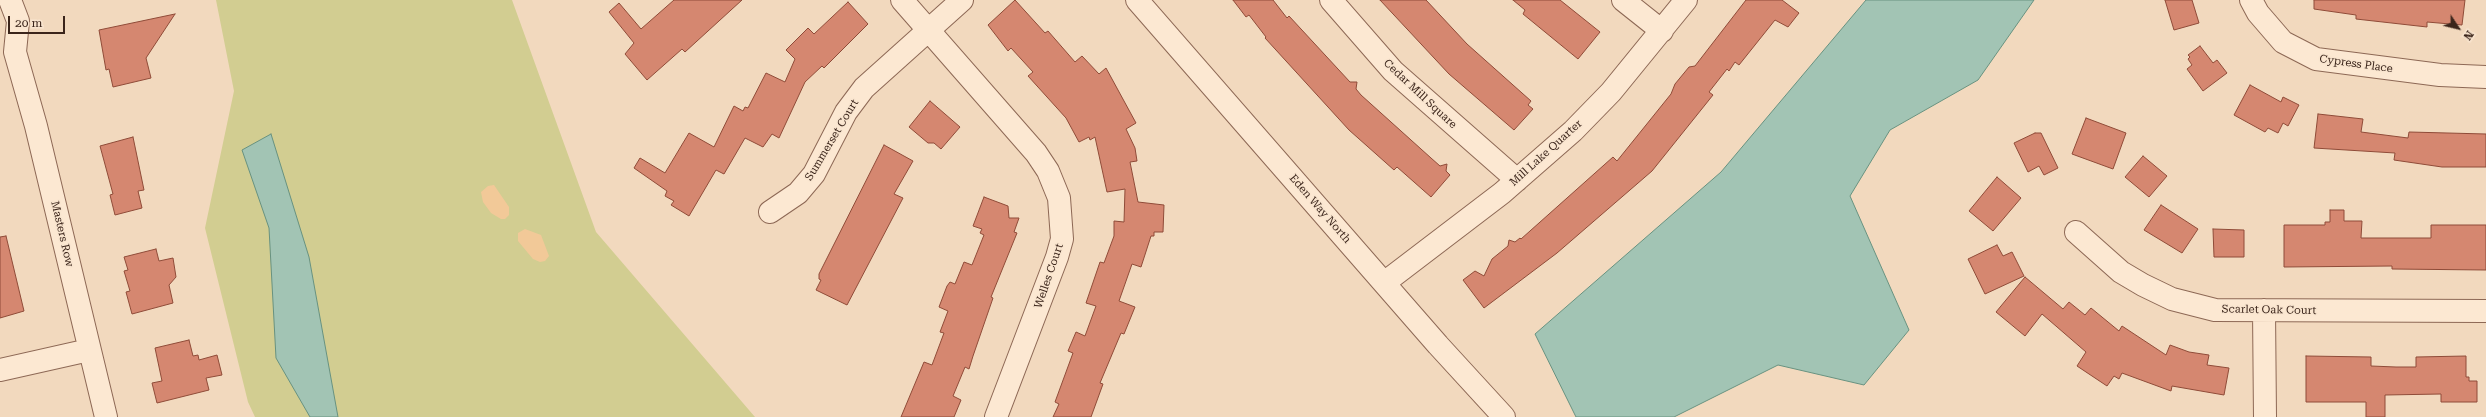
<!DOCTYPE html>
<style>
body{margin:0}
#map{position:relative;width:2486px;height:417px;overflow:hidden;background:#f2d9be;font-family:"Roboto Serif",serif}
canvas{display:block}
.north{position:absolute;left:2438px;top:8px;width:40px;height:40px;-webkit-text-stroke:3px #f9e5cf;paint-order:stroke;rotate:125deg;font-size:11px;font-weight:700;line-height:16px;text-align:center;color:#3b251b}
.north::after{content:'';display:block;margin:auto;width:14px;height:18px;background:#3b251b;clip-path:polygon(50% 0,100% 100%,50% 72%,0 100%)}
.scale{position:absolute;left:8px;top:16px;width:57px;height:18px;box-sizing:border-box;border:2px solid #3b251b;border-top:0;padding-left:5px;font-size:12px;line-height:14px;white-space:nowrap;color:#3b251b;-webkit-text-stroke:3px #f9e5cf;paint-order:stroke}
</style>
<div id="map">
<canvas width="2486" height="417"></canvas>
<div class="north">N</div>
<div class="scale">20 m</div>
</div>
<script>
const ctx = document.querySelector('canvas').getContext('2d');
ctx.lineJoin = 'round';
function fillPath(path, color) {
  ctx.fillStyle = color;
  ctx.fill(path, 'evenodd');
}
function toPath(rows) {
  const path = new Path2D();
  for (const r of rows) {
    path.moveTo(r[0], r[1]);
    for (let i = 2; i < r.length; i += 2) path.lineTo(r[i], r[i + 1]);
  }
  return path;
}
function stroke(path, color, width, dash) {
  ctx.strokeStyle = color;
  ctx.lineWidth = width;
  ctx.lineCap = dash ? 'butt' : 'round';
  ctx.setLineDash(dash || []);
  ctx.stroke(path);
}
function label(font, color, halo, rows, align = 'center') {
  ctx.font = font + ' "Roboto Serif",serif';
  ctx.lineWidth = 3;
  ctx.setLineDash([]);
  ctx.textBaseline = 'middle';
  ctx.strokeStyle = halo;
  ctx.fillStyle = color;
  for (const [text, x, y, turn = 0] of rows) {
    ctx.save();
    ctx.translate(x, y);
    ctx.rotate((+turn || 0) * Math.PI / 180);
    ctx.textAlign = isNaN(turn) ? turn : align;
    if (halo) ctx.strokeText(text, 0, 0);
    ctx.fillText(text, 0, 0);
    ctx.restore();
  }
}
fillPath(toPath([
 [216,0,512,0,596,232,755,417,255,417,248,402,205,228,234,91]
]), '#d2cd91');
fillPath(toPath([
 [494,185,509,207,509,215,505,219,501,219,491,213,483,202,481,192,488,186],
 [525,229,541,235,549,256,545,261,540,262,533,259,518,241,518,233]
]), '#f2c998');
const water = toPath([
 [1866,0,2034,0,1978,80,1890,130,1850,196,1909,330,1864,385,1778,365,1674,417,1576,417,1535,334,1721,172,1866,0],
 [271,134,309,257,338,417,310,417,276,358,269,228,242,150,271,134]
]);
fillPath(water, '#a2c4b4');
stroke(water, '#689280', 1);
const building = toPath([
 [674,0,742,0,685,52,682,49,647,80,625,54,634,43,609,12,619,3,641,29,674,0],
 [1015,0,1045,33,1048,31,1075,62,1082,56,1099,74,1106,68,1136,123,1126,129,1135,148,1137,161,1130,162,1138,202,1164,205,1163,232,1154,232,1154,236,1151,236,1141,267,1132,264,1119,301,1135,307,1124,334,1121,333,1100,383,1103,384,1091,417,1053,417,1059,404,1055,402,1073,353,1068,351,1076,332,1085,336,1096,306,1086,303,1100,262,1104,263,1114,236,1114,221,1124,222,1125,189,1107,192,1095,137,1090,140,1089,137,1079,142,1066,118,1028,76,1033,72,1011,48,1008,51,988,25,1015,0],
 [1233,0,1273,0,1287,18,1289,16,1350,82,1357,82,1356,89,1361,95,1431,158,1440,166,1447,164,1446,171,1450,175,1431,197,1397,167,1394,170,1349,130,1265,38,1266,37,1249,15,1246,17,1233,0],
 [1380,0,1426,0,1467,44,1531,101,1528,105,1533,109,1514,130,1449,74,1380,0],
 [1513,0,1560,0,1600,32,1578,59,1523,14,1525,10,1513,0],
 [1746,0,1782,0,1799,13,1788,27,1775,20,1739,65,1735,62,1729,71,1727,69,1709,92,1713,95,1652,171,1557,253,1484,308,1463,280,1475,271,1484,276,1492,259,1508,246,1509,240,1515,242,1520,238,1521,239,1613,157,1617,161,1671,94,1675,84,1689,67,1695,66,1746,0],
 [2165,0,2192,0,2199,23,2174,30,2165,0],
 [2314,0,2465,0,2462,25,2427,22,2427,27,2356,19,2356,15,2314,9,2314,0],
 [848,2,868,24,824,68,822,66,805,82,779,138,772,134,763,147,745,138,724,174,716,170,689,216,671,205,674,201,665,196,667,191,634,168,640,158,665,173,689,133,714,147,734,106,743,111,745,107,748,108,766,73,785,82,795,59,786,50,808,28,814,34,848,2],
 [175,14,146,58,151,78,113,87,109,69,106,70,99,30,175,14],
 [2200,46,2213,63,2217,60,2227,73,2203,91,2187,69,2192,65,2188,59,2190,57,2188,55,2200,46],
 [2250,85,2281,102,2283,97,2299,105,2288,126,2283,123,2278,133,2268,128,2265,132,2234,115,2250,85],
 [930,101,960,127,941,149,934,143,928,143,909,127,930,101],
 [2318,114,2363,119,2361,132,2408,138,2409,132,2486,134,2486,167,2442,167,2394,160,2395,153,2314,148,2318,114],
 [2086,118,2126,133,2113,169,2072,154,2086,118],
 [2035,133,2041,133,2058,168,2044,175,2039,166,2028,172,2014,143,2035,133],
 [133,137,144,190,138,191,142,208,115,215,110,195,113,194,100,146,133,137],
 [884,145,913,161,894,194,903,198,847,305,816,290,821,280,819,279,819,274,884,145],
 [2143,156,2167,176,2149,197,2125,177,2143,156],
 [1997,177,2021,198,1993,231,1969,211,1997,177],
 [984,197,1008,206,1009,218,1019,218,1014,232,1017,233,991,297,993,298,973,356,969,369,965,367,953,396,961,400,954,417,901,417,924,362,932,365,944,333,940,332,948,311,939,307,947,286,950,282,955,284,964,262,972,265,984,235,980,233,982,229,973,226,984,197],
 [2161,205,2198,229,2182,253,2144,230,2161,205],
 [2330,210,2344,210,2344,221,2362,221,2361,238,2431,238,2431,225,2486,225,2486,270,2392,269,2392,266,2284,267,2284,225,2325,225,2325,222,2330,222,2330,210],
 [2213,229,2244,230,2244,257,2214,257,2213,229],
 [6,236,24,311,0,318,0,237,6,236],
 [1997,245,2003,256,2012,252,2024,276,1985,294,1968,259,1997,245],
 [156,249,159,261,173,258,176,277,169,285,173,303,132,314,126,292,130,291,124,271,128,270,124,257,156,249],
 [2025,277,2063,309,2069,302,2085,315,2091,308,2119,331,2122,326,2166,355,2170,345,2189,352,2209,355,2207,365,2229,368,2224,395,2172,386,2171,391,2122,373,2119,379,2114,376,2107,386,2077,366,2086,352,2042,314,2025,336,1996,312,2025,277],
 [189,340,193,356,198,355,199,360,217,355,222,375,206,378,209,390,157,403,152,383,162,381,155,348,189,340],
 [2306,356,2371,357,2371,366,2396,367,2416,367,2416,357,2466,356,2466,377,2469,377,2469,381,2477,381,2477,402,2441,402,2441,394,2385,395,2385,417,2366,417,2366,402,2306,402,2306,356]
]);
fillPath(building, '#d58770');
stroke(building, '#8f4b38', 1);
const minor = toPath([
 [10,0,18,21,15,52,36,126,106,417],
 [902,0,1036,153,1048,171,1059,198,1062,239,1057,257,996,417],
 [1137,0,1438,345,1504,417],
 [1331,0,1393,71,1517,180],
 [1623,0,1662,31],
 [2251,0,2258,13,2283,42,2316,59,2440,75,2486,77],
 [770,212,798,193,814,174,846,112,864,88,962,0],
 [2076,232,2121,272,2143,285,2172,299,2215,310,2486,311],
 [1384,283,1502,193,1573,131,1611,92,1686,0],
 [2264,310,2265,417],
 [0,370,89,350]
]);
stroke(minor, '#8d6855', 24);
stroke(minor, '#fce8d2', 22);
label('11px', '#3b251b', '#f9e5cf', [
 ["Cypress Place",2356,64,8],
 ["Cedar Mill Square",1420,94,43],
 ["Summerset Court",832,140,-59],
 ["Mill Lake Quarter",1546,153,-42],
 ["Eden Way North",1320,209,49],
 ["Masters Row",62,234,77],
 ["Welles Court",1049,276,-71],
 ["Scarlet Oak Court",2269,310,1]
]);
</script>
